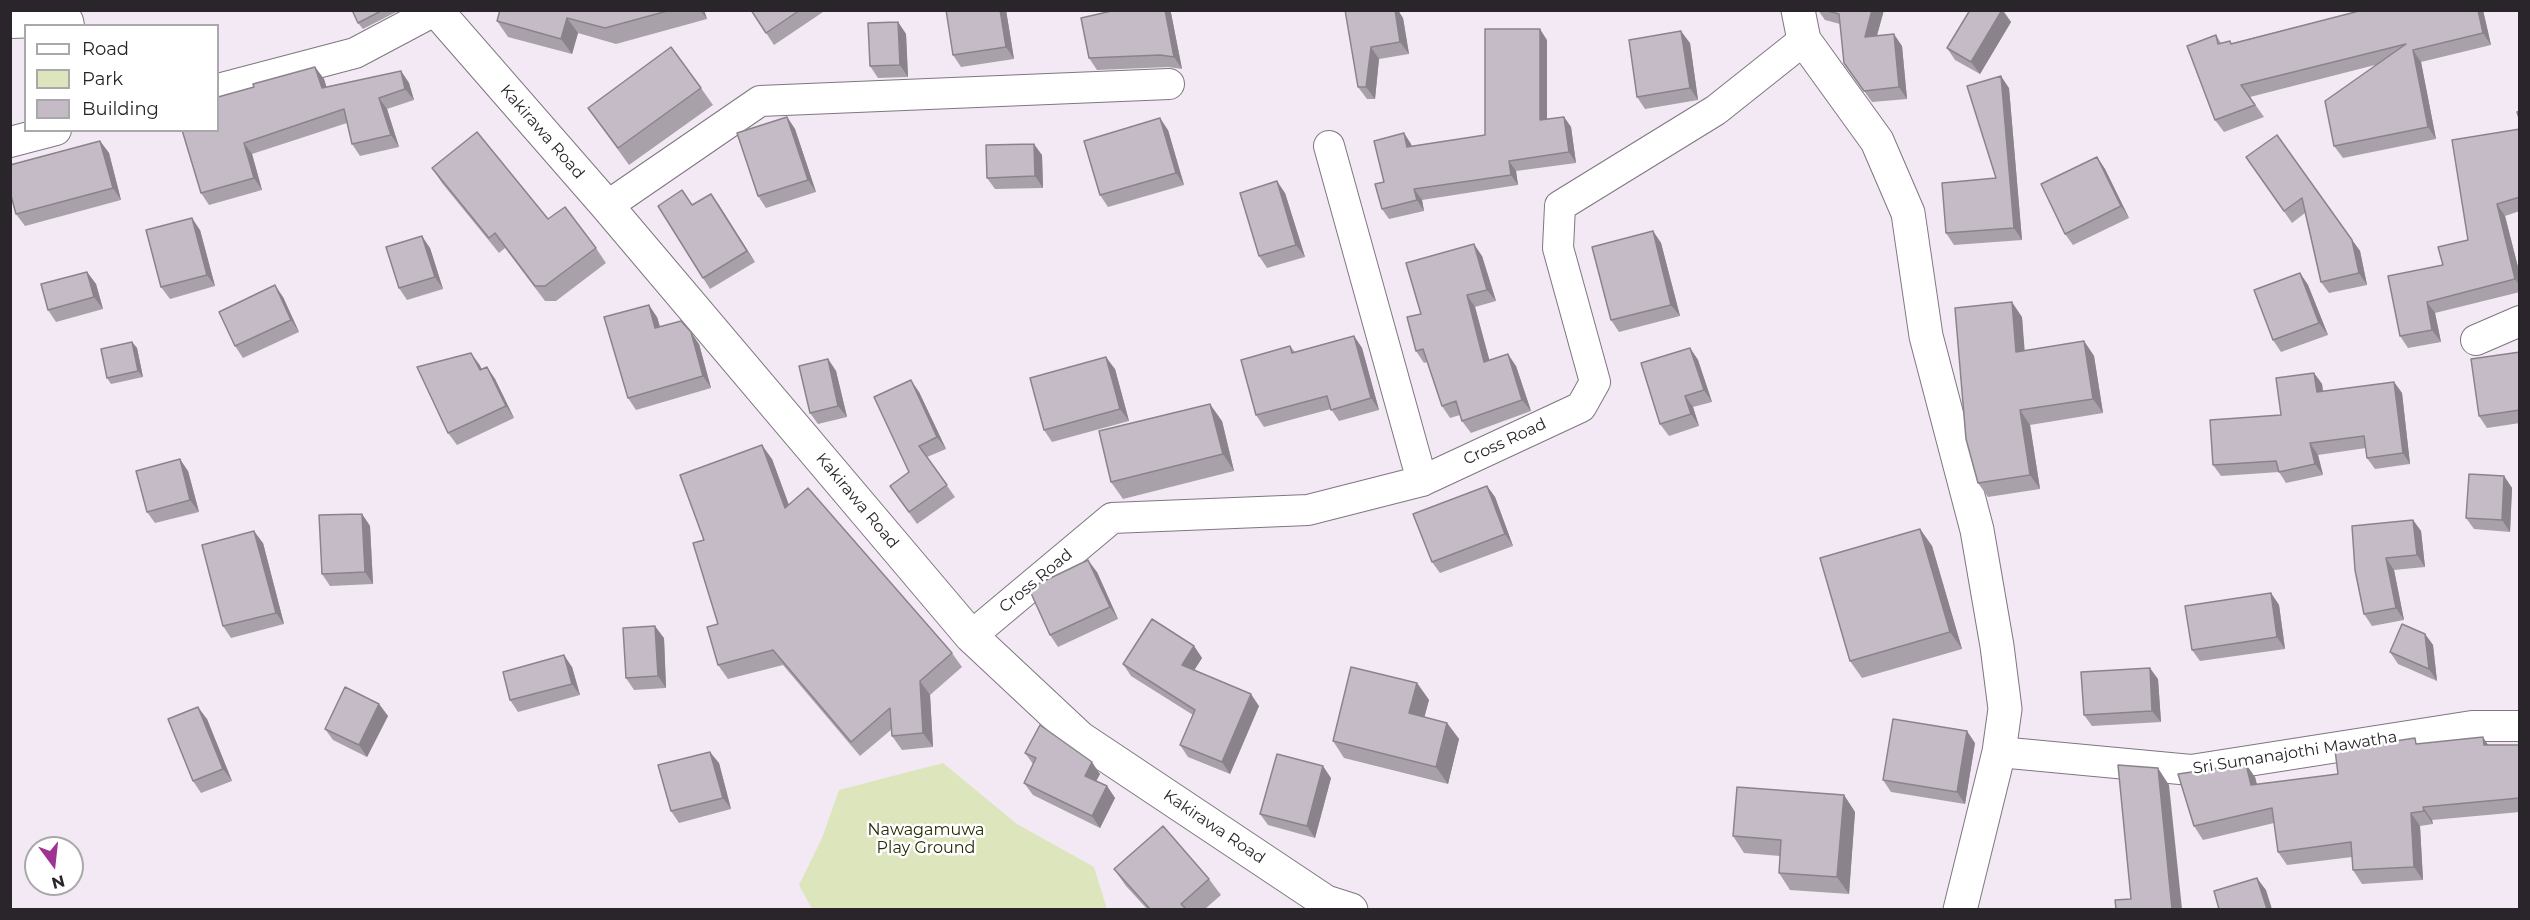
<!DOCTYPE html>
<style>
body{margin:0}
#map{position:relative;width:2530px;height:920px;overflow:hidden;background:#f3e9f5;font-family:Montserrat,sans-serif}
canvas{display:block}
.frame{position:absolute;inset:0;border:12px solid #29252a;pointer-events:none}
.legend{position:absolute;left:24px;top:24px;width:195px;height:108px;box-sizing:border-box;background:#fff;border:2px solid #a9a8aa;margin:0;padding:8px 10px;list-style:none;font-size:18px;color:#29252a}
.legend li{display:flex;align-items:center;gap:12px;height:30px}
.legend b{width:30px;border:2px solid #a9a8aa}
.north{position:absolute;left:24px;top:836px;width:60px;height:60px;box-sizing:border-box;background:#fff;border:2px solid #a9a8aa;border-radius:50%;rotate:165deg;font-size:16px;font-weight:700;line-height:24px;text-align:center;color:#29252a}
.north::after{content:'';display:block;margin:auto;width:21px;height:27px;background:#9f3394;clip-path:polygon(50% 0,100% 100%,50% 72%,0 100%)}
</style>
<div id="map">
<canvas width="2530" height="920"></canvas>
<div class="frame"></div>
<ul class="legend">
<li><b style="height:8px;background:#fff"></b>Road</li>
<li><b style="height:16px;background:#dde5bd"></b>Park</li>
<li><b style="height:16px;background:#c5bbc6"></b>Building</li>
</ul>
<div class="north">N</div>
</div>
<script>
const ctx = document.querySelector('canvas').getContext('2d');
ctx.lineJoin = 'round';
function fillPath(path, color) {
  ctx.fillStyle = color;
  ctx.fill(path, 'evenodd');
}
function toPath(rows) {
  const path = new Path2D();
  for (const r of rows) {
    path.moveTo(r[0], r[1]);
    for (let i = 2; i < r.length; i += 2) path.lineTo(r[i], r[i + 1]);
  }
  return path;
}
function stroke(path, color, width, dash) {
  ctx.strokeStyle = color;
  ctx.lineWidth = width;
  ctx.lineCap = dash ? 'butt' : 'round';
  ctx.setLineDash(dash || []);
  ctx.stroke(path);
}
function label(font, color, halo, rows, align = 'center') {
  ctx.font = font + ' Montserrat,sans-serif';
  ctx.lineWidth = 5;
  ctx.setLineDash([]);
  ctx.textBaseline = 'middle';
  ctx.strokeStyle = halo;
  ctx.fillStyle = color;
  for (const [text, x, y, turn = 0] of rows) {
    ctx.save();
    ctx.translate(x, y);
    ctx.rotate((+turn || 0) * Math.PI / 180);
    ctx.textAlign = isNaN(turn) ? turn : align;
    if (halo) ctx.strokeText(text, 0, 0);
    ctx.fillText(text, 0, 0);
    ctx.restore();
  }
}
fillPath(toPath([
 [943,763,1017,824,1094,867,1107,909,812,909,799,885,822,838,839,790]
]), '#dde5bd');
const minor = toPath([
 [10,23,68,21,69,26],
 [218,89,355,53,436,10],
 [10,142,56,130],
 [1329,146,1422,481],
 [607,206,760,101,1169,84],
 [2476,340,2520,321],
 [971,636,1112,518,1308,510,1422,481,1581,407,1595,382,1558,248,1560,206,1716,110,1804,40],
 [1999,752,2191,770,2472,726,2520,726]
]);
const tertiary = toPath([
 [436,10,607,206,971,636,1080,738,1326,902,1351,910],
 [1798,10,1804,40,1877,141,1908,213,1926,336,1977,530,1997,646,2005,709,1999,752,1960,910]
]);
stroke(minor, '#7f7681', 32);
stroke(tertiary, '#7f7681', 35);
stroke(minor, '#fff', 30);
stroke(tertiary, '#fff', 33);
fillPath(toPath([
 [352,10,397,10,398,11,363,29,358,23],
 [500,10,704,10,707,19,616,44,578,33,572,54,508,37,497,21],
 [751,10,826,10,774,45],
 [1006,10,1014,59,961,67,953,55],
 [1116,10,1169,10,1171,13,1182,69,1168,67,1097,70,1089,58],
 [1345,10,1403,18,1409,54,1379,59,1375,99,1367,99,1358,87],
 [1818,10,1884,10,1877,36,1902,46,1907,99,1872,102,1844,63,1840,24,1825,20],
 [1970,10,2003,10,2011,22,1980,74,1955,60,1947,48],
 [2363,10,2483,10,2491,45,2421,62,2436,139,2343,158,2334,146,2375,65,2250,97,2264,117,2224,132,2215,120,2216,35,2221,43,2232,43],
 [898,22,906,34,908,77,878,78,870,66],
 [1547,40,1547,119,1564,117,1571,127,1576,163,1516,171,1518,185,1422,200,1424,211,1389,219,1382,209,1384,182,1404,133,1412,146,1485,135],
 [1690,43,1698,100,1645,109,1637,97],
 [315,67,324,79,326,87,401,71,409,83,414,100,387,109,399,147,360,156,352,144,347,123,252,154,262,190,209,205,201,193,254,87],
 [701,88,713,105,629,165,588,108],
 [2009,88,2022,240,1954,245,1946,233,1996,178],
 [787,117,795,129,816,192,766,208,758,196],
 [2520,129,2520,211,2505,216,2520,275,2520,292,2435,313,2441,342,2408,348,2400,336,2443,265,2468,240],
 [1168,130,1184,185,1108,207,1100,195],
 [2277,135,2360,251,2367,285,2329,293,2321,282,2305,213,2292,223,2246,157],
 [100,141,109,153,121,200,25,226,16,214],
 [1042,155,1043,188,995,189,987,178],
 [2097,157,2105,169,2129,218,2073,245,2065,234],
 [432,168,548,219,596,248,606,263,556,301,545,301,505,248,499,253,442,183],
 [1285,193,1305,257,1267,268,1259,256],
 [711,194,755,262,710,289,703,278,692,205],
 [200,230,215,286,170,299,161,287],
 [1653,231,1661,243,1680,316,1619,332,1611,320],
 [430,248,443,289,407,300,399,288],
 [1482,256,1496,301,1475,307,1489,360,1516,366,1531,411,1471,433,1462,421,1460,415,1450,418,1442,406,1427,362,1424,363,1416,351,1421,314],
 [87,272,96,284,103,309,56,322,48,310],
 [2300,273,2308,285,2328,335,2281,352,2273,340],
 [283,297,299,332,243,358,235,346],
 [657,317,660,327,699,344,711,388,636,410,628,398],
 [2022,317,2024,351,2084,341,2094,356,2103,413,2030,425,2040,489,1988,497,1978,483],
 [1354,336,1362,348,1379,410,1339,421,1331,409,1264,427,1256,415,1290,346,1295,352],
 [132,342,137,348,143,377,111,384,107,378],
 [1690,348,1698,360,1712,402,1693,407,1699,426,1669,436,1660,424],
 [2520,352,2520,423,2487,428,2479,416],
 [828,359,836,371,847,417,818,424,810,413],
 [479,364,482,369,487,367,495,379,514,418,457,445,448,433],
 [1115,369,1129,421,1052,442,1044,430],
 [2314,373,2322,384,2323,391,2394,382,2402,393,2410,464,2375,469,2367,458,2366,448,2318,455,2323,475,2286,483,2279,472,2221,476,2213,465,2281,415],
 [919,392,946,449,927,457,955,497,917,524,890,486,909,472],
 [1222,421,1234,471,1123,499,1111,482],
 [772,459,789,505,952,653,962,667,930,695,933,747,902,750,892,736,892,729,860,756,783,665,728,679,718,665,718,624,704,540],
 [188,471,199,512,155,523,147,512],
 [2504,476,2512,488,2510,532,2474,529,2466,518],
 [1487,486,1495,497,1513,546,1440,573,1432,562],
 [362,514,370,526,373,584,330,586,322,574],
 [2413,520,2421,531,2425,567,2394,570,2404,620,2372,626,2364,614,2355,570],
 [1920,529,1932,546,1962,649,1862,678,1850,661],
 [263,543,284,624,231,638,223,626],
 [1097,572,1118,619,1058,647,1050,635],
 [2271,593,2279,605,2285,649,2200,661,2192,650],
 [2425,634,2433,645,2437,681,2398,664,2390,652],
 [664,638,666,688,634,690,626,678],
 [1194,646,1202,658,1194,670,1259,706,1230,774,1188,757,1180,745,1193,715,1131,676,1123,664],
 [572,667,580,695,518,712,510,700],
 [2158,679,2161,722,2092,726,2084,715],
 [1417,683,1429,700,1424,717,1447,723,1459,739,1448,784,1344,758,1333,741],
 [379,704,388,716,367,757,333,740,325,729],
 [207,719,232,781,201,793,193,781],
 [1975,743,1965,804,1891,792,1883,780],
 [2419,744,2520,745,2520,812,2432,820,2433,824,2420,826,2423,880,2362,884,2353,870,2352,857,2287,865,2278,852,2274,823,2203,840,2194,826,2255,777,2257,784,2338,774],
 [1025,753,1100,774,1096,781,1107,786,1115,798,1100,828,1033,795,1024,783,1033,764],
 [719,763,731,809,679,823,671,811],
 [1331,778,1315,838,1268,825,1260,814],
 [1844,795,1855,812,1849,894,1790,890,1779,873,1780,856,1744,853,1733,836],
 [1114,869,1209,879,1221,895,1205,909,1147,909,1126,886]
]), '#a9a1aa');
fillPath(toPath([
 [700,10,704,10,707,19],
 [1000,10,1006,10,1014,59,1006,47],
 [1165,10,1169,10,1171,13,1182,69,1174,57],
 [1395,10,1398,10,1403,18,1409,54,1400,42],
 [1872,10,1884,10,1873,49,1865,37],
 [2002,10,2011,22,1980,74,1971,62],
 [2478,10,2483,10,2491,45,2483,33],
 [567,18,578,33,572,54,561,39],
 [898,22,906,34,908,77,900,65],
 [1540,29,1547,40,1547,131,1540,120],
 [1681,31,1690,43,1698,100,1690,88],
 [1894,34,1902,46,1907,99,1899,87],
 [1371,47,1379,59,1375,99,1366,87],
 [2413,50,2421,62,2436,139,2428,127],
 [315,67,324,79,331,100,322,88],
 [401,71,409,83,414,100,405,89],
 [2001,76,2009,88,2022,240,2014,228],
 [379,98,387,109,399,147,391,135],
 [787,117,795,129,816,192,808,180],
 [1564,117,1571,127,1576,163,1569,152],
 [1160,118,1168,130,1184,185,1176,173],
 [1404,133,1411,144,1414,157,1407,147],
 [100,141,109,153,121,200,113,188],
 [244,143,252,154,262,190,254,178],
 [1034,144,1042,155,1043,188,1035,176],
 [2097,157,2105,169,2129,218,2121,206],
 [1509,161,1516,171,1518,185,1511,175],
 [1277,181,1285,193,1305,257,1296,245],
 [1414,189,1422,200,1424,211,1417,200],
 [711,194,719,205,755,262,747,251],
 [2497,204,2505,216,2520,275,2520,286,2515,279],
 [192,218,200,230,215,286,207,275],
 [1653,231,1661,243,1680,316,1671,305],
 [422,236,430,248,443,289,435,277],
 [2352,240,2360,251,2367,285,2359,273],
 [1474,244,1482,256,1496,301,1487,290],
 [87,272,96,284,103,309,94,297],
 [2300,273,2308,285,2328,335,2319,323],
 [275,285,283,297,299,332,291,320],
 [1467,295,1475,307,1493,373,1484,362],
 [2012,302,2022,317,2026,367,2016,352],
 [2427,302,2435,313,2441,342,2432,330],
 [649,305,657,317,664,340,655,328],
 [691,332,699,344,711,388,703,376],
 [1354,336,1362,348,1379,410,1371,398],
 [2084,341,2094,356,2103,413,2093,399],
 [132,342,137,348,143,377,138,371],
 [1690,348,1698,360,1712,402,1704,390],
 [471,353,479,364,488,382,480,370],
 [1508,354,1516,366,1531,411,1522,400],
 [1106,357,1115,369,1129,421,1120,409],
 [828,359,836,371,847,417,838,406],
 [487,367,495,379,514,418,506,406],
 [2314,373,2322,384,2324,403,2317,392],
 [911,380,919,392,946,449,937,437],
 [2394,382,2402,393,2410,464,2403,453],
 [1685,396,1693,407,1699,426,1691,414],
 [1210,404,1222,421,1234,471,1223,454],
 [2020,410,2030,425,2040,489,2030,475],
 [2310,443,2318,455,2323,475,2315,464],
 [762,445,772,459,795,522,785,508],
 [180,459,188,471,199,512,190,500],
 [2504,476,2512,488,2510,532,2502,520],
 [1487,486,1495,497,1513,546,1505,534],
 [362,514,370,526,373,584,365,572],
 [2413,520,2421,531,2425,567,2417,555],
 [1920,529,1932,546,1962,649,1950,632],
 [254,531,263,543,284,624,276,613],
 [2386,558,2394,570,2404,620,2396,608],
 [1088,560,1097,572,1118,619,1110,607],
 [2271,593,2279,605,2285,649,2277,637],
 [655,626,664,638,666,688,658,676],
 [2425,634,2433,645,2437,681,2429,669],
 [1194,646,1202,658,1190,677,1182,665],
 [564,655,572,667,580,695,572,684],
 [2150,668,2158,679,2161,722,2152,711],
 [920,681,930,695,933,747,923,733],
 [1417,683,1429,700,1421,730,1409,713],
 [1251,694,1259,706,1230,774,1222,762],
 [379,704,388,716,367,757,359,745],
 [198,707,207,719,232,781,223,769],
 [1447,723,1459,739,1448,784,1436,767],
 [1967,731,1975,743,1965,804,1957,792],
 [2483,737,2492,751,2484,745],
 [710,752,719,763,731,809,723,798],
 [1092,762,1100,774,1093,787,1085,776],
 [2246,764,2255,777,2260,798,2251,785],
 [1323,766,1331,778,1315,838,1307,826],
 [2158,768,2169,785,2182,909,2172,909],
 [1107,786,1115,798,1100,828,1092,816],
 [1844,795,1855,812,1849,894,1837,877],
 [2423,807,2432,820,2433,824,2424,811],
 [2411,813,2420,826,2423,880,2414,867],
 [2257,878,2266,890,2272,909,2267,909]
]), '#8a838b');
const building = toPath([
 [352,10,383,10,358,23,352,10],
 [500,10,671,10,605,28,567,18,561,39,497,21,500,10],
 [751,10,800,10,766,33,751,10],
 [946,10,1000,10,1006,47,953,55,946,10],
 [1116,10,1165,10,1174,57,1160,55,1089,58,1081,18,1116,10],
 [1345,10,1395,10,1400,42,1371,47,1366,87,1358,87,1345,10],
 [1824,10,1872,10,1865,37,1894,34,1899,87,1864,91,1844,63,1839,14,1824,10],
 [1970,10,2002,10,1971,62,1947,48,1970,10],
 [2363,10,2478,10,2483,33,2413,50,2428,127,2334,146,2325,101,2406,44,2241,85,2255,105,2215,120,2187,46,2216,35,2218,44,2230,41,2231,44,2363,10],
 [898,22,900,65,870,66,868,23,898,22],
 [1485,29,1540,29,1540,120,1564,117,1569,152,1509,161,1511,175,1414,189,1417,200,1382,209,1375,184,1384,182,1374,141,1404,133,1407,147,1485,135,1485,29],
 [1681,31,1690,88,1637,97,1629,40,1681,31],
 [671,47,701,88,618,148,588,108,671,47],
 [315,67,322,88,401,71,405,89,379,98,391,135,352,144,344,109,244,143,254,178,201,193,182,130,218,130,218,97,254,87,253,84,315,67],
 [2001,76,2014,228,1946,233,1942,183,1996,178,1967,86,2001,76],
 [2520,111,2520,121,2517,112,2520,111],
 [787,117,808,180,758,196,737,133,787,117],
 [1160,118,1176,173,1100,195,1084,141,1160,118],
 [2520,129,2520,197,2497,204,2515,279,2427,302,2432,330,2400,336,2388,276,2443,265,2438,247,2468,240,2452,140,2520,129],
 [477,132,548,219,565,207,596,248,545,286,535,286,495,233,489,238,432,168,477,132],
 [2277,135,2352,240,2359,273,2321,282,2302,198,2284,211,2246,157,2277,135],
 [100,141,113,188,16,214,10,192,10,165,100,141],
 [1034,144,1035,176,987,178,986,145,1034,144],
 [2097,157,2121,206,2065,234,2041,184,2097,157],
 [1277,181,1296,245,1259,256,1240,193,1277,181],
 [682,190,692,205,711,194,747,251,703,278,658,206,682,190],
 [192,218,207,275,161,287,146,230,192,218],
 [1653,231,1671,305,1611,320,1592,247,1653,231],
 [422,236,435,277,399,288,386,247,422,236],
 [1474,244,1487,290,1467,295,1484,362,1508,354,1522,400,1462,421,1456,401,1442,406,1423,349,1416,351,1407,317,1421,314,1406,263,1474,244],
 [87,272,94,297,48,310,41,284,87,272],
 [2300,273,2319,323,2273,340,2254,290,2300,273],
 [275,285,291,320,235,346,219,312,275,285],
 [2012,302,2016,352,2084,341,2093,399,2020,410,2030,475,1978,483,1966,439,1955,308,2012,302],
 [649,305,655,328,681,321,691,332,703,376,628,398,604,317,649,305],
 [1354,336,1371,398,1331,410,1327,396,1256,415,1241,360,1290,346,1292,353,1354,336],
 [132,342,138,371,107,378,101,349,132,342],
 [1690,348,1704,390,1685,396,1691,414,1660,424,1641,363,1690,348],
 [2520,352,2520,410,2479,416,2471,359,2520,352],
 [471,353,480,370,487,367,506,406,448,433,417,367,471,353],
 [1106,357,1120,409,1044,430,1030,378,1106,357],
 [828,359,838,406,810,413,799,366,828,359],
 [2314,373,2317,392,2394,382,2403,453,2367,458,2364,436,2310,443,2315,464,2279,472,2276,461,2213,465,2210,420,2281,415,2276,378,2314,373],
 [911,380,937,437,919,446,947,485,909,512,890,486,909,472,874,397,911,380],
 [1210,404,1223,454,1111,482,1099,431,1210,404],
 [762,445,785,508,808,488,952,653,920,681,923,733,892,736,890,708,851,742,773,650,718,665,707,627,718,624,693,543,704,540,680,475,762,445],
 [180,459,190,500,147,512,136,471,180,459],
 [2469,474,2504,476,2502,520,2466,518,2469,474],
 [1487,486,1505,534,1432,562,1413,514,1487,486],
 [362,514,365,572,322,574,319,515,362,514],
 [2413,520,2417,555,2386,558,2396,608,2364,614,2355,570,2352,526,2413,520],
 [1920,529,1950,632,1850,661,1820,558,1920,529],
 [254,531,276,613,223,626,202,545,254,531],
 [1088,560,1110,607,1050,635,1030,591,1038,584,1088,560],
 [2271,593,2277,637,2192,650,2185,606,2271,593],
 [1152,619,1194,646,1182,665,1251,694,1222,762,1180,745,1195,710,1123,664,1152,619],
 [2402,624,2425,634,2429,669,2390,652,2402,624],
 [655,626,658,676,626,678,623,628,655,626],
 [564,655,572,684,510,700,503,672,564,655],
 [1351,667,1417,683,1409,713,1447,723,1436,767,1333,741,1351,667],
 [2150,668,2152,711,2084,715,2081,672,2150,668],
 [345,687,379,704,359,745,325,729,345,687],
 [198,707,223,769,193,781,168,719,198,707],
 [1893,719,1967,731,1957,792,1883,780,1893,719],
 [1040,725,1092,762,1085,776,1107,786,1092,816,1024,783,1036,758,1025,753,1040,725],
 [2483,737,2484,745,2520,745,2520,798,2423,807,2424,811,2411,813,2414,867,2353,870,2351,842,2278,852,2272,808,2194,826,2178,774,2246,764,2251,785,2338,774,2335,750,2415,738,2416,744,2483,737],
 [710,752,723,798,671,811,658,765,710,752],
 [1277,754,1323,766,1307,826,1260,814,1277,754],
 [2118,765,2158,768,2172,909,2116,909,2115,900,2131,899,2118,765],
 [1737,787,1844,795,1837,877,1779,873,1781,840,1733,836,1737,787],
 [1163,826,1209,879,1181,904,1186,909,1150,909,1114,869,1163,826],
 [2257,878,2267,909,2219,909,2214,891,2257,878]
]);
fillPath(building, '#c5bbc6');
stroke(building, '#8a838b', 1.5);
label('16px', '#29252a', '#fff', [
 ["Kakirawa Road",542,132,49],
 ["Cross Road",1505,442,-25],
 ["Kakirawa Road",857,501,50],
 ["Cross Road",1036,581,-40],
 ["Sri Sumanajothi Mawatha",2295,753,-9],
 ["Kakirawa Road",1214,827,34]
]);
label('16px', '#282d00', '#fff', [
 ["Nawagamuwa",926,830],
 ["Play Ground",926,848]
]);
</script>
